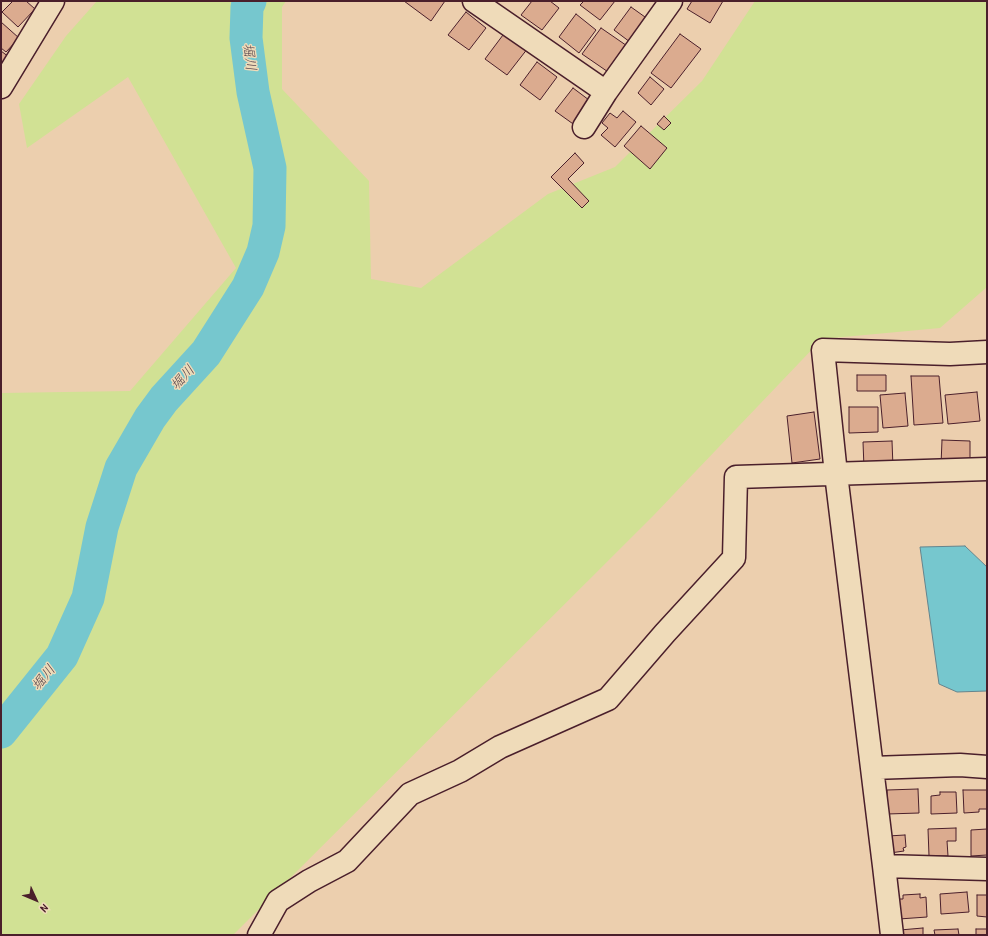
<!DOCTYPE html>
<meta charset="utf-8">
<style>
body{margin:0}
#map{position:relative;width:988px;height:936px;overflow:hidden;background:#eccfae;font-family:"Patrick Hand",sans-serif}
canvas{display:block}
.frame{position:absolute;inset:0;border:2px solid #4a1f2b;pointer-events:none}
.north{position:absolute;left:16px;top:880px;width:40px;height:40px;-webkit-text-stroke:3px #efdbb9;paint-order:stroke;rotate:134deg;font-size:11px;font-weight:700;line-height:16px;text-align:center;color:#4a1f2b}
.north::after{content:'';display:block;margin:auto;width:14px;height:18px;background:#4a1f2b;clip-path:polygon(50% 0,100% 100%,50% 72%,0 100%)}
</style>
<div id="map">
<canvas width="988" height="936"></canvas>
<div class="frame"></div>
<div class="north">N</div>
</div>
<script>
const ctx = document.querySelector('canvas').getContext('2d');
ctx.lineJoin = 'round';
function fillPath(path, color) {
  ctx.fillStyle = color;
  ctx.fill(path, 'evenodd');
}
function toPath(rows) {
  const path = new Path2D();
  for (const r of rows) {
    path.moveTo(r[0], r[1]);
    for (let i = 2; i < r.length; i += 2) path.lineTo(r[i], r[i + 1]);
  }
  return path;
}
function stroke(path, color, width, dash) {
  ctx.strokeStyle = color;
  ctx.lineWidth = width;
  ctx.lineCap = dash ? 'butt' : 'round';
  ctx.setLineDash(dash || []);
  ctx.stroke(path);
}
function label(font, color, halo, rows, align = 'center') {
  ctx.font = font + ' "Patrick Hand","Klee One",sans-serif';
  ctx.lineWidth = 3;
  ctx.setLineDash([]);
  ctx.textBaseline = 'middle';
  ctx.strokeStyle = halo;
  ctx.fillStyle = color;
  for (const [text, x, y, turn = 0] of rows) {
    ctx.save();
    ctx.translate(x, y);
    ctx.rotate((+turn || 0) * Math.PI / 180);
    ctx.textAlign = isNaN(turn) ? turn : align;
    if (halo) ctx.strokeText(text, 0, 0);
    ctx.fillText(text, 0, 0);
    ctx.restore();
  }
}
fillPath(toPath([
 [97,1,286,1,282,7,282,89,369,181,371,279,421,288,548,194,615,167,702,81,755,1,987,1,987,287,940,328,822,339,653,516,233,935,1,935,1,393,130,391,236,268,128,77,27,148,19,104,66,36]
]), '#d1e194');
const water = toPath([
 [965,546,987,567,987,691,957,692,939,684,920,547,965,546]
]);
fillPath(water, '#76c7ce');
stroke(water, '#64848d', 1);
stroke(toPath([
 [1,732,62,656,88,598,102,527,121,468,150,418,164,399,206,353,248,287,263,252,269,226,270,168,253,92,246,38,247,7,250,1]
]), '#76c7ce', 33);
const building = toPath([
 [13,1,26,1,35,9,18,27,2,12,13,1],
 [404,1,445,1,431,21,404,1],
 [532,1,550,1,559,8,542,30,521,15,532,1],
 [584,1,615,1,600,20,580,5,584,1],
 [692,1,723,1,710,23,687,9,692,1],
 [631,7,652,22,634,45,614,30,631,7],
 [466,12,486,28,469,50,448,35,466,12],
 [576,14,596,30,579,53,559,37,576,14],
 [1,22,19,38,6,52,1,48,1,22],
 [601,28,633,50,614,76,582,54,601,28],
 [506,31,528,48,507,75,485,59,506,31],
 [680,34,701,49,671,88,651,73,680,34],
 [1,51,13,60,1,77,1,51],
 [537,62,557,77,540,100,520,85,537,62],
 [650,77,664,89,651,105,638,93,650,77],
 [573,88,593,103,576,126,555,111,573,88],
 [623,111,636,122,615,147,601,135,608,128,602,123,610,113,617,118,623,111],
 [664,116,671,123,664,130,657,124,664,116],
 [641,126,667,148,650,169,624,146,641,126],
 [575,153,584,163,568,179,589,201,582,208,551,177,575,153],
 [857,375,886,375,886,391,857,391,857,375],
 [911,376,939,376,943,423,914,425,911,376],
 [977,392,980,421,948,424,945,395,977,392],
 [905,393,908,426,883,428,880,395,905,393],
 [849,407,878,407,878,432,849,433,849,407],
 [814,412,820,459,792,463,787,416,814,412],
 [942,440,970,441,970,466,941,465,942,440],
 [892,441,893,467,864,468,863,442,892,441],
 [918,789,919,813,887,814,887,790,918,789],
 [963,790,987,790,987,809,979,809,979,812,964,813,963,790],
 [940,792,956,792,957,813,931,814,931,796,940,795,940,792],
 [956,828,956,841,947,841,948,856,929,856,928,829,956,828],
 [987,829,987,855,971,856,971,830,987,829],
 [905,835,906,847,903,848,904,851,890,853,888,836,905,835],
 [967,892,969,912,941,914,940,894,967,892],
 [920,894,920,898,926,897,927,917,899,919,897,899,903,899,903,895,920,894],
 [977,895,987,895,987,917,977,916,977,895],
 [923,928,923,935,900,935,900,930,923,928],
 [958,929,959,935,935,935,934,930,958,929],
 [976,929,987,929,987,935,976,935,976,929]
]);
fillPath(building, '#dbab8f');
stroke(building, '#4a1f2b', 1);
const minor = toPath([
 [474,1,606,92],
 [1,87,53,1],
 [584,127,606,92,671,1],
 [872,768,960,765,987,767],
 [884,866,987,869],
 [259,935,278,901,309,881,347,861,410,794,460,771,500,747,608,699,665,633,734,558,736,477,987,469],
 [892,935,884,866,836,474,823,350,950,354,987,352]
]);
stroke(minor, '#4a1f2b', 25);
stroke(minor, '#efdbb9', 22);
label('italic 14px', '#53414c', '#efdbb9', [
 ["堀川",249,57,83],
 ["堀川",183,378,-47],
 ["堀川",44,678,-51]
]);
</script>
